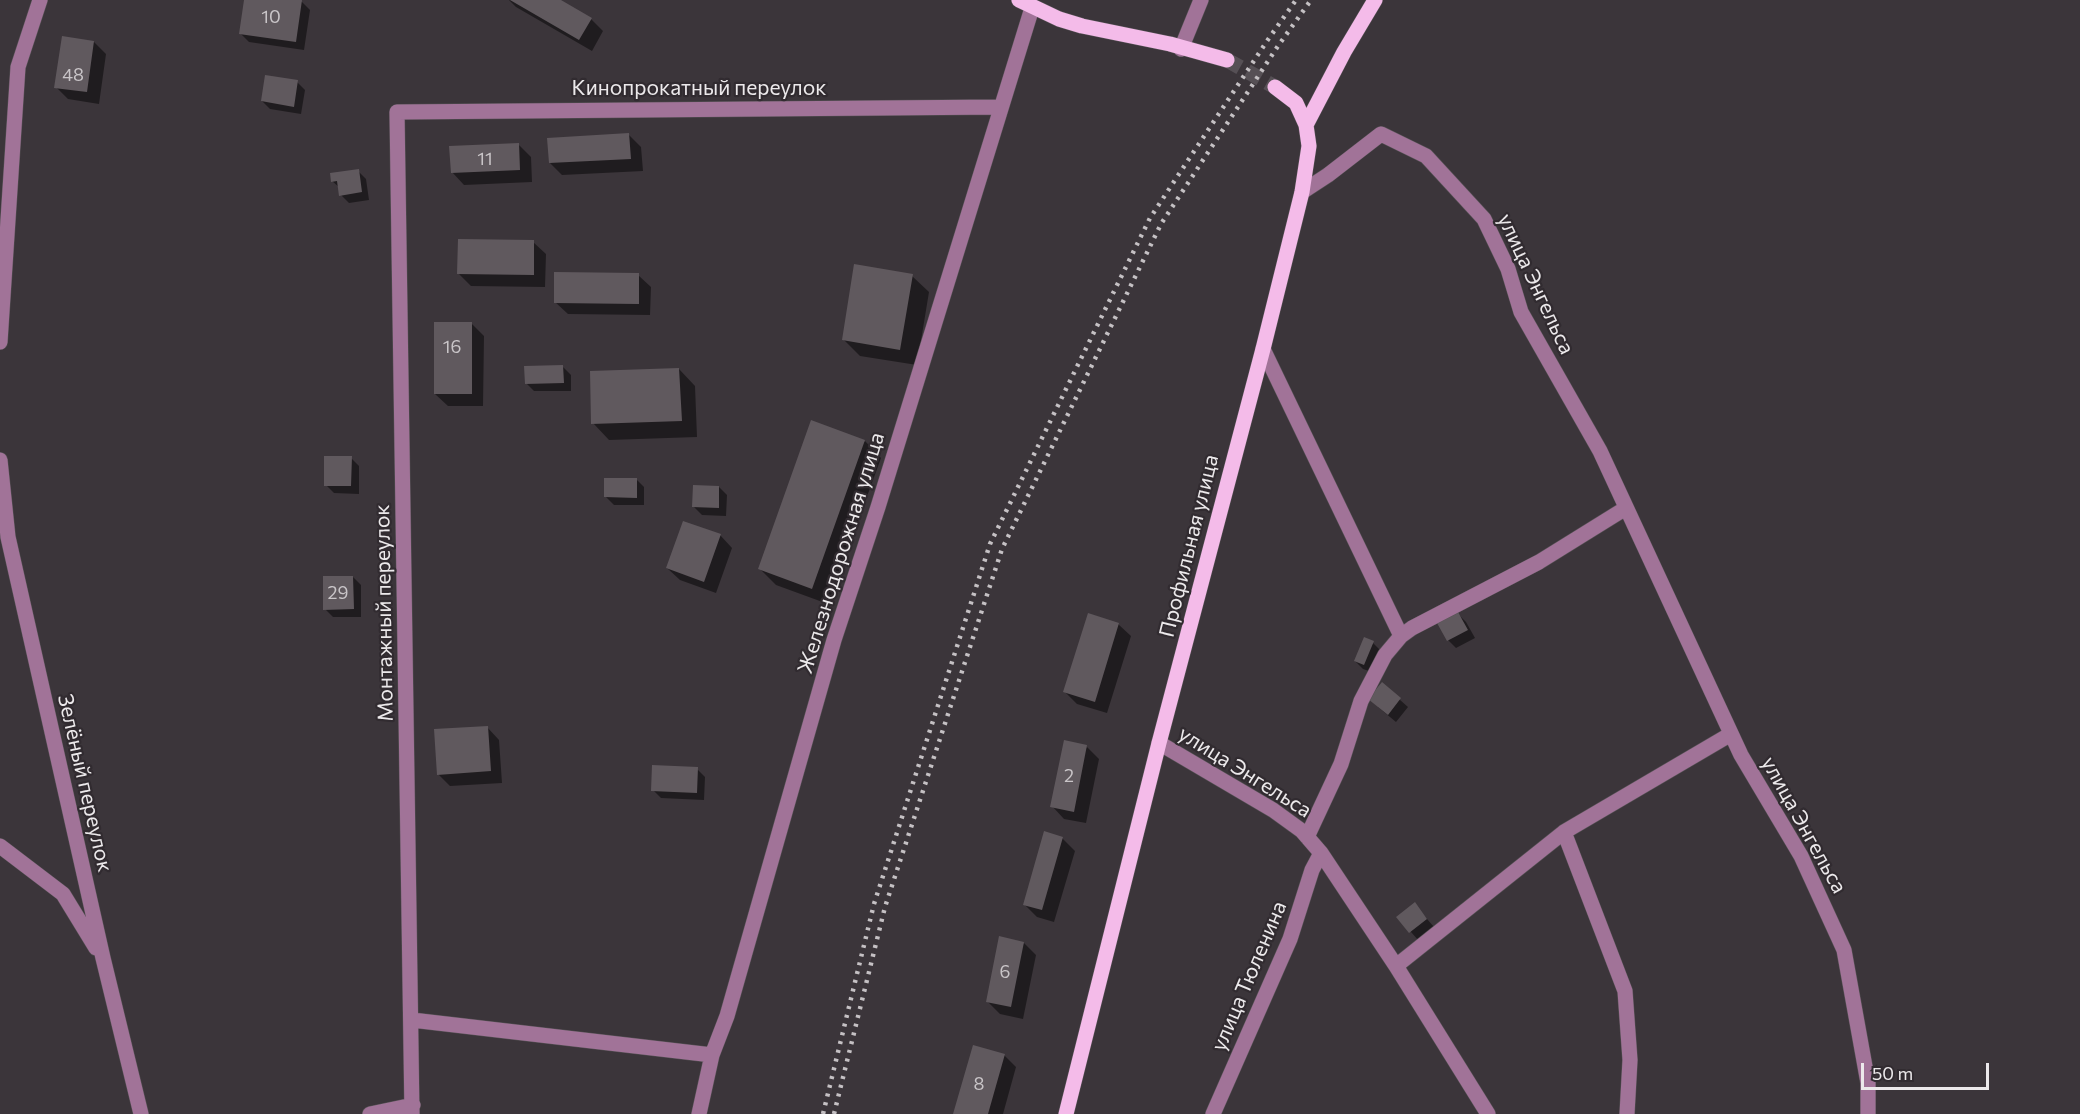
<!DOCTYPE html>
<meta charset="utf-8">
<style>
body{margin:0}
#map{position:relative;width:2080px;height:1114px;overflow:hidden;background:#3b353a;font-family:Commissioner,sans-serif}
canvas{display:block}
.scale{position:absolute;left:1861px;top:1063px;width:128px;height:27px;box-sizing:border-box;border:3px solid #ece9eb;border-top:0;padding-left:8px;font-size:18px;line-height:21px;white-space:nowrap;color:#ece9eb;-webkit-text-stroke:4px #312b30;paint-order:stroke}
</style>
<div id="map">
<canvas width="2080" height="1114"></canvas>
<div class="scale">50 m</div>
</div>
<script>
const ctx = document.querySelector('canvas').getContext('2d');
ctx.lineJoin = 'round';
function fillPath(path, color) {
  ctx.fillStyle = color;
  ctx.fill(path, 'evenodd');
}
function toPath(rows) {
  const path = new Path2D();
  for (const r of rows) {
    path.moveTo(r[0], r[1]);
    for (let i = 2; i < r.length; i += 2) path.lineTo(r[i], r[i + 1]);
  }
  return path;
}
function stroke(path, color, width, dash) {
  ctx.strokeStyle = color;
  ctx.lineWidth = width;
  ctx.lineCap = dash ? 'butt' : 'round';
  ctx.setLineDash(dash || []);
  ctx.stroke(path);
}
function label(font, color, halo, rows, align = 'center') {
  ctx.font = font + ' Commissioner,sans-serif';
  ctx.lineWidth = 4.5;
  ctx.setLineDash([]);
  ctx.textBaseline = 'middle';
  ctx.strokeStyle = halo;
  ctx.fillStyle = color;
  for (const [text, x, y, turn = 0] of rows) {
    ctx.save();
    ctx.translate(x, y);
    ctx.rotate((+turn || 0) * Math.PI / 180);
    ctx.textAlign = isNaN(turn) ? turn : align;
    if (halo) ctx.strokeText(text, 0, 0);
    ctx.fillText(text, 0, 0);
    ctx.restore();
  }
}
fillPath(toPath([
 [246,0,302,2,310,10,304,50,249,42,241,34],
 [509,0,558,0,591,19,603,31,592,51,516,7],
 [94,42,106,54,99,104,68,99,56,87],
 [297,82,305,90,301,114,270,109,262,101],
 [629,135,641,147,643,171,562,175,550,163],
 [518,144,531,157,532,182,464,185,452,172],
 [358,171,366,179,369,200,349,203,341,195,340,188,332,181],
 [533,242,546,254,545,287,471,286,459,274],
 [638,275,651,287,650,315,568,314,555,302],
 [912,276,929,292,917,365,860,356,843,339],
 [471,323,484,336,483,406,448,406,435,394],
 [563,367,571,375,571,391,534,391,526,383],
 [679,369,695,386,697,437,609,440,593,423],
 [865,441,881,458,828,604,776,585,760,569],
 [351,458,359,466,359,494,334,493,326,485],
 [636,479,644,487,644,505,614,505,606,497],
 [719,487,727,495,726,516,702,515,694,507],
 [720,535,732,548,716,593,680,580,667,568],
 [353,577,361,585,361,617,333,617,325,609],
 [1458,614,1466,622,1475,638,1456,648,1448,640],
 [1118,624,1131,636,1107,713,1077,704,1065,692],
 [1373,643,1381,651,1372,672,1363,669,1355,661],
 [1382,684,1408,707,1396,722,1378,707],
 [487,727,499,740,502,783,450,786,438,774],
 [1087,747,1099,759,1086,823,1064,819,1052,806],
 [697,769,705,777,704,800,661,798,653,790],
 [1062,838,1075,851,1054,922,1037,917,1024,904],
 [1414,904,1434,927,1418,940,1398,917],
 [1024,943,1036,955,1023,1019,1000,1014,988,1002],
 [1004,1055,1016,1067,1003,1114,955,1114]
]), '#0007');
fillPath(toPath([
 [244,0,302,0,296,42,239,34],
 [510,0,561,0,592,18,579,40],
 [62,36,94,41,87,92,54,88],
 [265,75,298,80,294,107,261,101],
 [629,133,631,159,549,163,547,138],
 [519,143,520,170,451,173,449,146],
 [359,169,362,192,339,196,337,181,331,182,330,173],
 [458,239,534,240,534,275,457,274],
 [854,264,913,274,900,350,842,340],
 [554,272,639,273,639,304,554,303],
 [434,322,472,322,472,394,434,394],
 [563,365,564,383,525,384,524,366],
 [679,368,682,421,591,424,590,371],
 [811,420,865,440,812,589,758,569],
 [324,456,352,456,351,486,324,486],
 [604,478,637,478,637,498,604,497],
 [693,485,719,486,719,508,692,507],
 [683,521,721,534,704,582,666,568],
 [323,576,353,576,354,609,323,610],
 [1458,612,1468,630,1447,641,1437,623],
 [1088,613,1119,623,1095,702,1063,692],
 [1364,637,1374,641,1364,665,1354,661],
 [1382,682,1401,698,1388,715,1368,699],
 [488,726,491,771,437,775,434,729],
 [1064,740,1087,745,1074,812,1050,807],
 [652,765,698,767,697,793,651,791],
 [1044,831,1063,837,1042,910,1023,905],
 [1415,902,1427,919,1409,933,1396,917],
 [999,936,1024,942,1011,1007,986,1002],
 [973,1045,1005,1054,988,1114,953,1114]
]), '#60595e');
stroke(toPath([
 [1227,60,1275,87]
]), '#565055', 15, [15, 8]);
const minor = toPath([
 [1181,49,1201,0],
 [1302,192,1328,175,1381,134,1426,156,1484,219,1508,269,1521,312,1600,451,1741,755,1801,856,1844,950,1868,1083,1868,1114],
 [0,342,18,67,40,0],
 [1263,349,1401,636],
 [0,460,8,537,103,958,141,1114],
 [1159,743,1273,810,1302,831,1321,853,1396,966,1488,1114],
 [1564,832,1625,991,1630,1060,1627,1114],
 [1307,837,1341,764,1361,701,1385,655,1401,636,1412,628,1539,562,1626,508],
 [0,846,63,894,96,948],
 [1396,966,1564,832,1731,734],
 [412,1020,712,1055],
 [370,1114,413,1105],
 [412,1114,397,112,1001,107],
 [699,1114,712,1055,727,1016,834,640,878,507,1032,8],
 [1213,1114,1290,939,1312,870,1321,853]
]);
const major = toPath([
 [1019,0,1059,19,1082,26,1170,44,1227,60],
 [1275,87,1296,103,1306,125],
 [1066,1114,1159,743,1263,349,1302,192,1309,146,1306,125,1344,52,1375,0]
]);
stroke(minor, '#575256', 16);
stroke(major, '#575256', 16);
stroke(minor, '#a17398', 15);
stroke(major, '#f4bbe9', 15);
stroke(toPath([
 [823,1114,874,904,990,544,1150,218,1267,41,1296,0],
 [834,1114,885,907,1002,549,1161,224,1278,46,1311,0]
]), '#c5c1c4', 4.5, [3, 6]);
label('18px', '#c9c5c8', null, [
 ["10",271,17],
 ["48",73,75],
 ["11",485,159],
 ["16",452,347],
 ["29",338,593],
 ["2",1069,776],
 ["6",1005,972],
 ["8",979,1084]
]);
label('21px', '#ece9eb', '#312b30', [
 ["Кинопрокатный переулок",699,88],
 ["улица Энгельса",1536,284,65],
 ["Профильная улица",1189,546,-76],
 ["Железнодорожная улица",841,553,-73],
 ["Монтажный переулок",384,613,-91],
 ["улица Энгельса",1245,772,32],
 ["Зелёный переулок",85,783,77],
 ["улица Энгельса",1804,825,61],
 ["улица Тюленина",1249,976,-67]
]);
</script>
